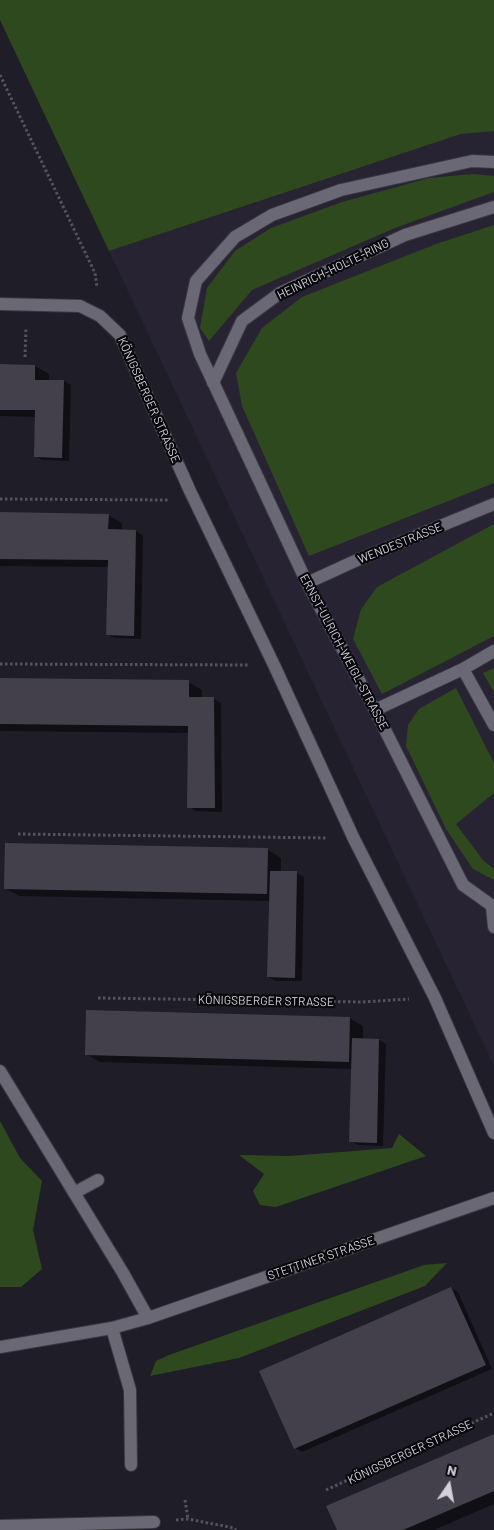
<!DOCTYPE html>
<meta charset="utf-8">
<style>
body{margin:0}
#map{position:relative;width:494px;height:1530px;overflow:hidden;background:#1f1d27;font-family:Barlow,sans-serif}
canvas{display:block}
.north{position:absolute;left:424px;top:1460px;width:50px;height:50px;-webkit-text-stroke:4px #09080c;paint-order:stroke;rotate:12deg;font-size:14px;font-weight:700;line-height:20px;text-align:center;color:#d2d1d8}
.north::after{content:'';display:block;margin:auto;width:18px;height:22px;background:#d2d1d8;clip-path:polygon(50% 0,100% 100%,50% 72%,0 100%)}
</style>
<div id="map">
<canvas width="494" height="1530"></canvas>
<div class="north">N</div>
</div>
<script>
const ctx = document.querySelector('canvas').getContext('2d');
ctx.lineJoin = 'round';
function fillPath(path, color) {
  ctx.fillStyle = color;
  ctx.fill(path, 'evenodd');
}
function toPath(rows) {
  const path = new Path2D();
  for (const r of rows) {
    path.moveTo(r[0], r[1]);
    for (let i = 2; i < r.length; i += 2) path.lineTo(r[i], r[i + 1]);
  }
  return path;
}
function stroke(path, color, width, dash) {
  ctx.strokeStyle = color;
  ctx.lineWidth = width;
  ctx.lineCap = dash ? 'butt' : 'round';
  ctx.setLineDash(dash || []);
  ctx.stroke(path);
}
function label(font, color, halo, rows, align = 'center') {
  ctx.font = font + ' Barlow,sans-serif';
  ctx.lineWidth = 4.5;
  ctx.setLineDash([]);
  ctx.textBaseline = 'middle';
  ctx.strokeStyle = halo;
  ctx.fillStyle = color;
  for (const [text, x, y, turn = 0] of rows) {
    ctx.save();
    ctx.translate(x, y);
    ctx.rotate((+turn || 0) * Math.PI / 180);
    ctx.textAlign = isNaN(turn) ? turn : align;
    if (halo) ctx.strokeText(text, 0, 0);
    ctx.fillText(text, 0, 0);
    ctx.restore();
  }
}
fillPath(toPath([
 [494,130,494,1066,109,251,461,134]
]), '#272333');
fillPath(toPath([
 [0,0,494,0,494,131,461,134,109,251,0,20],
 [473,174,494,176,494,192,395,228,252,290,209,341,200,328,207,288,235,251,271,228,342,202,429,178],
 [494,225,494,483,309,556,242,406,236,373,262,328,302,297,436,244],
 [494,524,494,636,382,694,353,639,361,609,377,587],
 [494,668,494,692,483,673],
 [456,688,494,763,494,793,456,824,483,860,494,869,494,880,473,869,446,829,406,746,408,725,419,709],
 [0,1121,20,1158,42,1181,33,1230,42,1269,21,1287,0,1287],
 [399,1134,426,1156,276,1207,260,1205,253,1191,264,1174,239,1155,289,1156,392,1148],
 [447,1263,425,1286,239,1358,150,1376,156,1361,169,1355,424,1265]
]), '#2f491e');
fillPath(toPath([
 [0,365,35,366,49,374,49,381,64,381,71,385,69,461,42,460,35,456,36,417,0,416],
 [0,514,108,515,122,523,122,531,136,531,143,536,141,639,115,638,107,634,109,567,0,566],
 [0,679,188,682,202,690,202,698,214,699,221,703,222,812,196,811,189,807,190,733,0,731],
 [268,850,281,858,281,872,297,873,304,877,302,981,276,981,268,977,270,901,19,896,5,888],
 [349,1018,363,1026,363,1040,379,1040,386,1044,383,1146,358,1145,350,1141,352,1069,100,1062,86,1054],
 [451,1288,458,1292,492,1369,302,1452,295,1448],
 [494,1435,494,1504,434,1530,338,1530]
]), '#0007');
fillPath(toPath([
 [0,364,35,365,35,380,64,380,62,458,34,457,35,410,0,410],
 [0,512,109,514,108,529,136,530,134,636,106,635,108,560,0,559],
 [0,678,189,680,189,697,214,697,215,808,187,808,188,726,0,724],
 [5,843,268,848,267,894,4,889],
 [270,871,297,871,295,978,267,977],
 [86,1010,350,1017,349,1062,85,1055],
 [352,1038,379,1039,377,1143,349,1142],
 [451,1287,486,1365,294,1449,259,1371],
 [494,1434,494,1491,403,1530,337,1530,326,1506]
]), '#43404c');
const lane = toPath([
 [494,162,472,161,341,190,272,215,235,237,196,281,188,318,200,354,307,583,375,710,463,885,494,907],
 [213,383,242,321,280,293,405,235,494,207],
 [307,583,355,561,494,504],
 [463,669,494,725],
 [375,710,463,669,494,651],
 [492,907,494,927],
 [0,1071,123,1273,148,1318],
 [74,1193,98,1180],
 [112,1328,130,1390,131,1465],
 [0,1526,154,1522]
]);
const street = toPath([
 [0,304,80,306,100,316,120,335,190,491,274,665,354,839,435,998,494,1133],
 [0,1347,112,1328,148,1318,494,1198]
]);
stroke(lane, '#393740', 14);
stroke(street, '#393740', 14);
stroke(toPath([
 [0,75,95,273,97,287],
 [25,357,26,328],
 [0,499,169,500],
 [0,664,248,665],
 [18,834,328,838],
 [98,998,362,1002,409,999],
 [326,1490,494,1413],
 [185,1500,188,1519],
 [176,1520,188,1519,234,1528,236,1530]
]), '#55535d', 3, [2.5, 2.5]);
stroke(lane, '#6b6875', 12);
stroke(street, '#6b6875', 12);
label('12px', '#d2d1d8', '#09080c', [
 ["HEINRICH-HOLTE-RING",333,269,-26],
 ["KÖNIGSBERGER STRASSE",149,400,66],
 ["WENDESTRASSE",400,543,-22],
 ["ERNST-ULRICH-WEIGL-STRASSE",344,652,62],
 ["KÖNIGSBERGER STRASSE",266,1001,1],
 ["STETTINER STRASSE",321,1258,-19],
 ["KÖNIGSBERGER STRASSE",410,1452,-25]
]);
</script>
